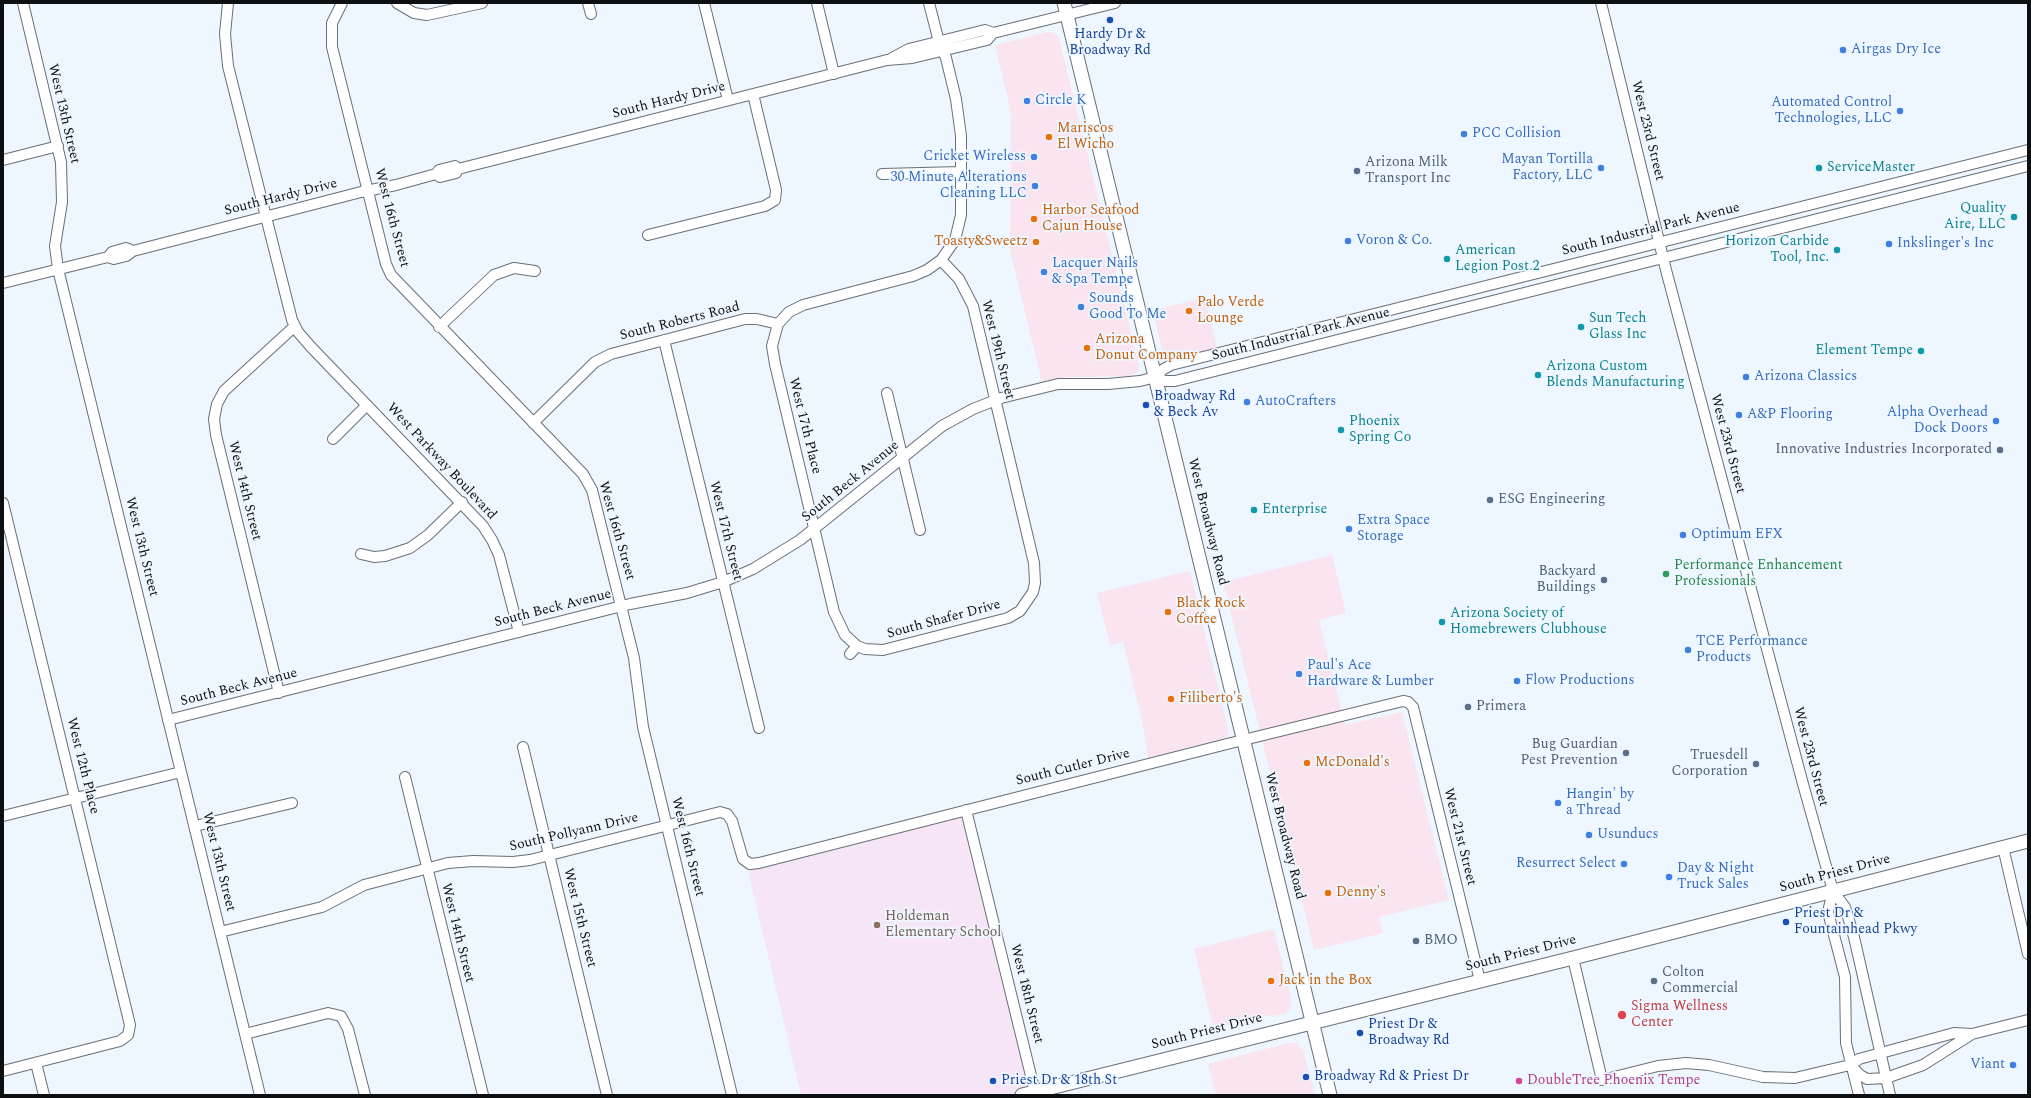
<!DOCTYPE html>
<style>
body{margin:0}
#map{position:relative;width:2031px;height:1098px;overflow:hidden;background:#eef6ff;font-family:Spectral,serif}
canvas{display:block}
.frame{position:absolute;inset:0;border:4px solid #0d1012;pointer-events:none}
</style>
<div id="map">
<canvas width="2031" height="1098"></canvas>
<div class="frame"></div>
</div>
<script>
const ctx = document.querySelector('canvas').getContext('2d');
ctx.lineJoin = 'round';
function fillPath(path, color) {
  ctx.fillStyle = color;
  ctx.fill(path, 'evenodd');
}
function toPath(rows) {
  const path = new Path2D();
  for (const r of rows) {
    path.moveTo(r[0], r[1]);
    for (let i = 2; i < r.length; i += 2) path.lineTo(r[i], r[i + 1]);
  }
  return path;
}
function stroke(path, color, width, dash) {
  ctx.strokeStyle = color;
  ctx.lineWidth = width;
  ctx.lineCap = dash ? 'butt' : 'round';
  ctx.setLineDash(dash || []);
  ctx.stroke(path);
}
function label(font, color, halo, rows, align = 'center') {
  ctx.font = font + ' Spectral,serif';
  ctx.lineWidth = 3.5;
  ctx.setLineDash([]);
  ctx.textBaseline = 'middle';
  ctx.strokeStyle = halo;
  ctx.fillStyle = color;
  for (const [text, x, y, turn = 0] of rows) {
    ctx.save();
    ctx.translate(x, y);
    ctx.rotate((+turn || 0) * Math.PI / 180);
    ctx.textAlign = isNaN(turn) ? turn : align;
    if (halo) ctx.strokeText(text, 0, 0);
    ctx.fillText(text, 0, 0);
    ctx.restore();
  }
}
fillPath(toPath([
 [1048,32,1054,33,1059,38,1138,361,1139,370,1134,374,1130,376,1066,377,1042,382,1010,251,1011,112,995,45],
 [1205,297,1217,349,1176,360,1171,359,1163,353,1153,311],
 [1332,555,1346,613,1319,620,1345,725,1402,712,1449,900,1379,917,1383,933,1314,950,1223,582],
 [1190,571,1229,733,1225,738,1148,758,1142,720,1123,642,1110,645,1097,593],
 [1274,929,1291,999,1291,1008,1285,1014,1253,1017,1232,1023,1214,1032,1194,949],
 [1289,1043,1296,1043,1303,1050,1315,1095,1216,1095,1208,1064]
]), '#fae4f0');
fillPath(toPath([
 [966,810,1035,1092,1022,1095,801,1095,746,862]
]), '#f6e5f6');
const minor = toPath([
 [23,3,61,162,62,202,55,246,58,269,260,1095],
 [228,3,225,34,228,66,292,320,298,332,311,347,483,526,492,540,499,555,519,632],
 [342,3,332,23,332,47,386,264,391,275,583,474,592,490,634,658,643,727,732,1095],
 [397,3,414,13,427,15,482,3],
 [588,3,591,14],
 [704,3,728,100],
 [817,3,834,74],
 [1601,3,1666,270,1803,784,1833,891,1845,907,1854,937,1890,1095],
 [892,58,909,49,985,30,993,33],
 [3,160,58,146],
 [436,174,440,177,456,173,458,169,887,60,912,58,987,40,993,33,1115,3],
 [882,174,961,172],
 [648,235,765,206,775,200,776,190,753,94],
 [108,257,112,252,126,248,133,251],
 [3,283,108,257,114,259,126,256,133,251,361,192,396,185,436,174,439,170,455,166,458,169],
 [778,324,772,346,775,364,834,612,845,635,857,646,865,649,883,650,1008,618,1020,611,1033,592,1035,583,1034,563,973,306,959,279,941,260],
 [439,327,494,275,514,268,535,271],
 [664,340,759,728],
 [1156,377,1162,370,1171,365,2028,150],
 [1156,377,1165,381,1175,381,2028,166],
 [887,393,920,530],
 [533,423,595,362,611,354,745,319,757,319,778,324,789,312,803,305,913,276,927,270,941,260,955,240,961,215,961,136,956,99,946,58,939,42,929,3],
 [333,439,367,405],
 [3,503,130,1025,128,1035,120,1041,3,1071],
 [361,554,374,557,385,556,410,548,428,535,462,502],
 [850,654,857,646],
 [279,693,216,435,214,419,217,404,224,391,295,326],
 [168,720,630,604,687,593,723,582,753,569,800,540,942,426,973,409,1001,398,1058,384,1108,384,1140,381,1156,377],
 [523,747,607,1095],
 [405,777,483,1095],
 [966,810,1035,1092],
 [3,816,181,772],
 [195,826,292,803],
 [2003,847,2028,954],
 [1833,891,1828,912,1845,977,1846,1043,1859,1095],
 [220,932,322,907,364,885,448,863,473,861,513,862,530,860,720,812,727,814,732,821,743,859,750,864,759,863,1227,744,1403,701,1408,702,1413,707,1480,981],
 [1573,958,1602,1080,1658,1066,1686,1063,1709,1065,1763,1077,1795,1078,1850,1065,1859,1059,1954,1033,1972,1034,2028,1020],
 [245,1034,328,1013,341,1016,348,1029,365,1095],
 [36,1063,44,1095],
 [1851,1066,1860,1075,1867,1079,1886,1078,1923,1065,1972,1034]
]);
const major = toPath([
 [1064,3,1330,1095],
 [1022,1095,1581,956,2028,841]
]);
stroke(minor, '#686f77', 12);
stroke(major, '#686f77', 15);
stroke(minor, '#fff', 10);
stroke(major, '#fff', 13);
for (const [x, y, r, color] of [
 [1110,20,4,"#1a4fb4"],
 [1843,50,4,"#3f7fe0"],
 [1027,101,4,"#3f7fe0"],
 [1900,111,4,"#3f7fe0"],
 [1464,134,4,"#3f7fe0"],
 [1049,137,4,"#e8710a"],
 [1034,157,4,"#3f7fe0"],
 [1601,168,4,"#3f7fe0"],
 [1819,168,4,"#0f9aa8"],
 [1357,171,4,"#5c6f8a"],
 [1035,186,4,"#3f7fe0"],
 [2014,217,4,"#0f9aa8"],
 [1034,219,4,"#e8710a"],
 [1348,241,4,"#3f7fe0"],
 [1036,242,4,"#e8710a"],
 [1889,244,4,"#3f7fe0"],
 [1837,250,4,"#0f9aa8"],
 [1447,259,4,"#0f9aa8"],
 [1044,272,4,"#3f7fe0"],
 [1081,307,4,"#3f7fe0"],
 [1189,311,4,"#e8710a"],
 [1581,327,4,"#0f9aa8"],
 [1087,348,4,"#e8710a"],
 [1921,351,4,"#0f9aa8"],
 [1538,375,4,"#0f9aa8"],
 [1746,377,4,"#3f7fe0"],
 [1247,402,4,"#3f7fe0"],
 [1146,405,4,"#1a4fb4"],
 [1739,415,4,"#3f7fe0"],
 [1996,421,4,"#3f7fe0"],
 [1341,430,4,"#0f9aa8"],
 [2000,450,4,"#5c6f8a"],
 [1490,500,4,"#5c6f8a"],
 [1254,510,4,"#0f9aa8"],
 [1349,529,4,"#3f7fe0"],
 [1683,535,4,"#3f7fe0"],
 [1666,574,4,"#2e9e5b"],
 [1604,580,4,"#5c6f8a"],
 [1168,612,4,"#e8710a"],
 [1442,622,4,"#0f9aa8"],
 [1688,650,4,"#3f7fe0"],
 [1299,674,4,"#3f7fe0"],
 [1517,681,4,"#3f7fe0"],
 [1171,699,4,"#e8710a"],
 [1468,707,4,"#5c6f8a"],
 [1626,753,4,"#5c6f8a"],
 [1307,763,4,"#e8710a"],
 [1756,764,4,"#5c6f8a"],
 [1558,803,4,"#3f7fe0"],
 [1589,835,4,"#3f7fe0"],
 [1624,864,4,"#3f7fe0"],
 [1669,877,4,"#3f7fe0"],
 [1328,893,4,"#e8710a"],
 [1786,922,4,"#1a4fb4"],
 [877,925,4,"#8d6e63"],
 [1416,941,4,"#5c6f8a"],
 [1271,981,4,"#e8710a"],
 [1654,981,4,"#5c6f8a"],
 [1622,1015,5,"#e0444e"],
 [1360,1033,4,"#1a4fb4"],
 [2013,1065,4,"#3f7fe0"],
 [1306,1077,4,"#1a4fb4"],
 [993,1081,4,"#1a4fb4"],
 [1519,1081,4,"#d1479c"]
]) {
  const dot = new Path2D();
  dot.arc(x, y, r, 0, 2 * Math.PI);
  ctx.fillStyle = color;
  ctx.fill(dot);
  stroke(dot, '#eef6ff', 1.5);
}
label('14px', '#164399', '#eef6ff', [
 ["Hardy Dr &",1110,35,"center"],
 ["Broadway Rd",1110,51,"center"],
 ["Broadway Rd",1154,397],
 ["& Beck Av",1154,413],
 ["Priest Dr &",1794,914],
 ["Fountainhead Pkwy",1794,930],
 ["Priest Dr &",1368,1025],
 ["Broadway Rd",1368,1041],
 ["Broadway Rd & Priest Dr",1314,1077],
 ["Priest Dr & 18th St",1001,1081]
], 'left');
label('14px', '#366cbe', '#eef6ff', [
 ["Airgas Dry Ice",1851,50],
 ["Circle K",1035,101],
 ["Automated Control",1892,103,"right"],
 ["Technologies, LLC",1892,119,"right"],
 ["PCC Collision",1472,134],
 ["Cricket Wireless",1026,157,"right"],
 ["Mayan Tortilla",1593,160,"right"],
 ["Factory, LLC",1593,176,"right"],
 ["30 Minute Alterations",1027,178,"right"],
 ["Cleaning LLC",1027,194,"right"],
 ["Voron & Co.",1356,241],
 ["Inkslinger's Inc",1897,244],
 ["Lacquer Nails",1052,264],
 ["& Spa Tempe",1052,280],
 ["Sounds",1089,299],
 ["Good To Me",1089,315],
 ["Arizona Classics",1754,377],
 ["AutoCrafters",1255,402],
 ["Alpha Overhead",1988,413,"right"],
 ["Dock Doors",1988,429,"right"],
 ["A&P Flooring",1747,415],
 ["Extra Space",1357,521],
 ["Storage",1357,537],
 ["Optimum EFX",1691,535],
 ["TCE Performance",1696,642],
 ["Products",1696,658],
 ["Paul's Ace",1307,666],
 ["Hardware & Lumber",1307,682],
 ["Flow Productions",1525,681],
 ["Hangin' by",1566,795],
 ["a Thread",1566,811],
 ["Usunducs",1597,835],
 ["Resurrect Select",1616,864,"right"],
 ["Day & Night",1677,869],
 ["Truck Sales",1677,885],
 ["Viant",2005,1065,"right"]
], 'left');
label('14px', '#0d1012', '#eef6ff', [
 ["South Hardy Drive",669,101,-14],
 ["West 13th Street",63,114,77],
 ["West 23rd Street",1647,131,76],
 ["South Hardy Drive",281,198,-14],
 ["West 16th Street",391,218,75],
 ["South Industrial Park Avenue",1651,230,-14],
 ["South Roberts Road",680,322,-14],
 ["South Industrial Park Avenue",1301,335,-14],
 ["West 19th Street",997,350,76],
 ["West 17th Place",804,426,76],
 ["West 23rd Street",1727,444,75],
 ["West Parkway Boulevard",441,462,47],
 ["South Beck Avenue",851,482,-39],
 ["West 14th Street",244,491,76],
 ["West Broadway Road",1207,522,76],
 ["West 16th Street",616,531,74],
 ["West 17th Street",725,531,76],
 ["West 13th Street",141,547,76],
 ["South Beck Avenue",553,609,-14],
 ["South Shafer Drive",944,620,-15],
 ["South Beck Avenue",239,688,-14],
 ["West 23rd Street",1810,757,75],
 ["West 12th Place",82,766,76],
 ["South Cutler Drive",1073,768,-14],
 ["South Pollyann Drive",574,833,-13],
 ["West Broadway Road",1284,836,76],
 ["West 21st Street",1459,837,76],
 ["West 16th Street",687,847,76],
 ["West 13th Street",218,862,76],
 ["South Priest Drive",1835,874,-15],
 ["West 15th Street",579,918,76],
 ["West 14th Street",457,933,76],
 ["South Priest Drive",1521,954,-14],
 ["West 18th Street",1026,994,76],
 ["South Priest Drive",1207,1032,-14]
]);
label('14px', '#c56008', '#eef6ff', [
 ["Mariscos",1057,129],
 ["El Wicho",1057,145],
 ["Harbor Seafood",1042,211],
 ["Cajun House",1042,227],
 ["Toasty&Sweetz",1028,242,"right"],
 ["Palo Verde",1197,303],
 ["Lounge",1197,319],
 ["Arizona",1095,340],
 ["Donut Company",1095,356],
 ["Black Rock",1176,604],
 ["Coffee",1176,620],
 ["Filiberto's",1179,699],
 ["McDonald's",1315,763],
 ["Denny's",1336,893],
 ["Jack in the Box",1279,981]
], 'left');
label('14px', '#4e5e75', '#eef6ff', [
 ["Arizona Milk",1365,163],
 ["Transport Inc",1365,179],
 ["Innovative Industries Incorporated",1992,450,"right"],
 ["ESG Engineering",1498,500],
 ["Backyard",1596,572,"right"],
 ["Buildings",1596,588,"right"],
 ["Primera",1476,707],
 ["Bug Guardian",1618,745,"right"],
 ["Pest Prevention",1618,761,"right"],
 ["Truesdell",1748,756,"right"],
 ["Corporation",1748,772,"right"],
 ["BMO",1424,941],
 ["Colton",1662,973],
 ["Commercial",1662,989]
], 'left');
label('14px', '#0d838f', '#eef6ff', [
 ["ServiceMaster",1827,168],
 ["Quality",2006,209,"right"],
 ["Aire, LLC",2006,225,"right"],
 ["Horizon Carbide",1829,242,"right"],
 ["Tool, Inc.",1829,258,"right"],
 ["American",1455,251],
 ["Legion Post 2",1455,267],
 ["Sun Tech",1589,319],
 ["Glass Inc",1589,335],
 ["Element Tempe",1913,351,"right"],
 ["Arizona Custom",1546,367],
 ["Blends Manufacturing",1546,383],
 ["Phoenix",1349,422],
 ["Spring Co",1349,438],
 ["Enterprise",1262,510],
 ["Arizona Society of",1450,614],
 ["Homebrewers Clubhouse",1450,630]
], 'left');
label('14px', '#27864d', '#eef6ff', [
 ["Performance Enhancement",1674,566],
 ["Professionals",1674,582]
], 'left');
label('14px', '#785e54', '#eef6ff', [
 ["Holdeman",885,917],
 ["Elementary School",885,933]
], 'left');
label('14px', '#be3a42', '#eef6ff', [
 ["Sigma Wellness",1631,1007],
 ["Center",1631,1023]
], 'left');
label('14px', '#b23c85', '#eef6ff', [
 ["DoubleTree Phoenix Tempe",1527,1081]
], 'left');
</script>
